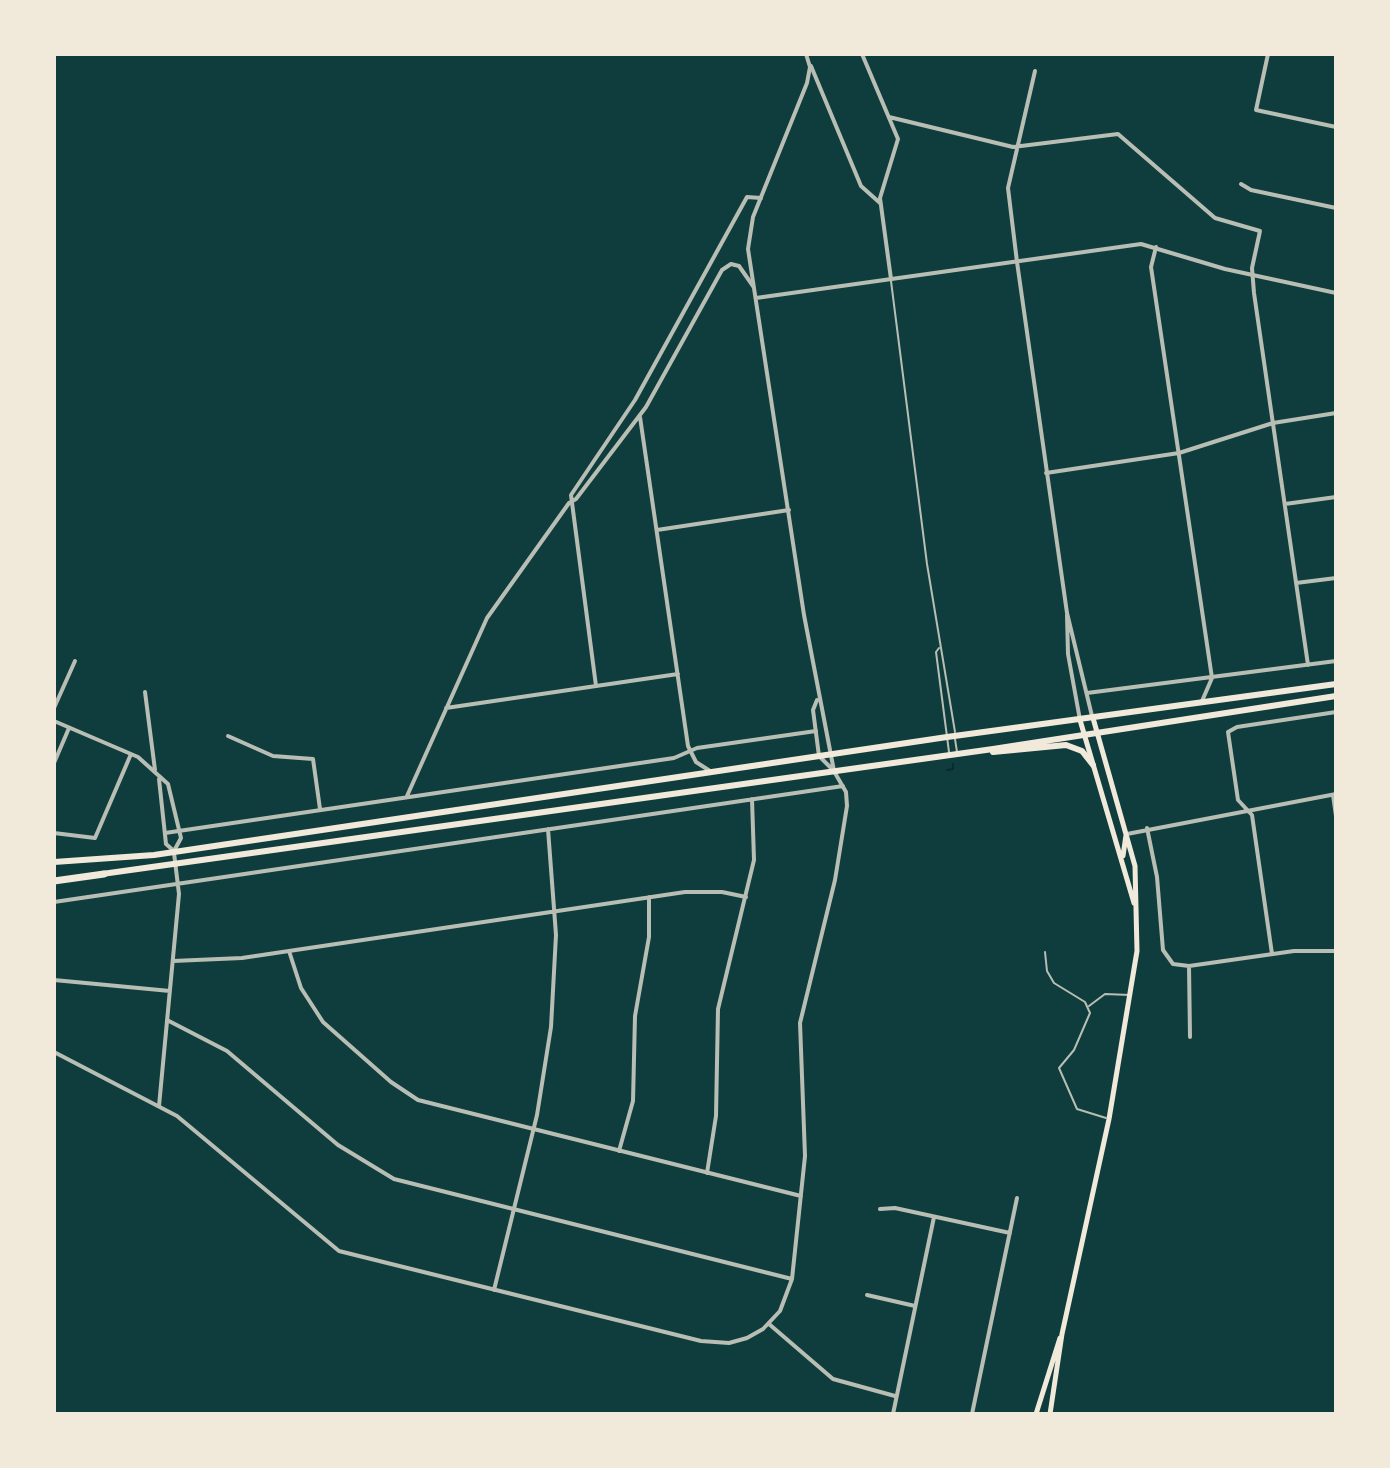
<!DOCTYPE html>
<style>
body{margin:0}
#map{position:relative;width:1390px;height:1468px;overflow:hidden;background:#0f3d3e;font-family:Karla,sans-serif}
canvas{display:block}
.frame{position:absolute;inset:0;border:56px solid #f1e9da;pointer-events:none}
</style>
<div id="map">
<canvas width="1390" height="1468"></canvas>
<div class="frame"></div>
</div>
<script>
const ctx = document.querySelector('canvas').getContext('2d');
ctx.lineJoin = 'round';
function toPath(rows) {
  const path = new Path2D();
  for (const r of rows) {
    path.moveTo(r[0], r[1]);
    for (let i = 2; i < r.length; i += 2) path.lineTo(r[i], r[i + 1]);
  }
  return path;
}
function stroke(path, color, width, dash) {
  ctx.strokeStyle = color;
  ctx.lineWidth = width;
  ctx.lineCap = dash ? 'butt' : 'round';
  ctx.setLineDash(dash || []);
  ctx.stroke(path);
}
stroke(toPath([
 [947,770,953,769,953,764]
]), '#0a2a2b', 2);
stroke(toPath([
 [891,281,927,564,955,732],
 [939,648,936,652,949,752],
 [955,739,957,752],
 [1045,952,1047,971,1054,983,1085,1002,1090,1013,1074,1050,1059,1068,1077,1109,1106,1118],
 [1089,1006,1105,994,1130,995]
]), '#b8beb3', 2);
stroke(toPath([
 [862,54,898,139,880,198,891,279],
 [1268,54,1256,110,1336,127],
 [811,66,861,186,880,203],
 [889,117,1013,147,1118,134,1215,218,1260,231,1252,268,1254,293,1308,665],
 [1241,184,1251,190,1336,208],
 [1156,247,1151,267,1212,678,1202,701],
 [1017,262,1008,188,1035,71],
 [640,417,688,746,696,762,710,771],
 [1046,473,1179,453,1273,423,1336,413],
 [1285,504,1336,497],
 [657,530,789,510],
 [1296,583,1336,578],
 [596,686,571,495,635,400,747,197,761,198],
 [145,692,155,770],
 [1087,693,1336,661],
 [54,708,75,661],
 [446,708,678,674],
 [54,721,138,757,168,784,181,838,174,851],
 [228,736,273,756,313,759,320,809],
 [54,763,69,728],
 [159,779,166,844,174,851],
 [1333,795,1336,816],
 [407,796,487,618,569,503,576,499,646,407,722,270,731,264,739,266,753,286],
 [1147,828,1157,877,1163,950,1173,964,1189,966,1294,951,1336,951],
 [54,833,95,838,131,754],
 [165,833,674,758,697,748,816,731],
 [1127,834,1336,794],
 [54,902,843,786],
 [289,951,301,988,323,1022,391,1082,418,1100,801,1196],
 [1272,954,1252,815,1238,800,1228,732,1237,727,1336,712],
 [173,961,242,958,685,892,722,892,746,897],
 [1189,966,1190,1037],
 [54,980,170,991],
 [167,1020,227,1051,338,1145,394,1179,792,1279],
 [54,1052,177,1116,339,1251,701,1341,729,1343,747,1338,763,1329,780,1311,792,1279,805,1156,800,1023,835,880,847,806,846,792,835,773],
 [159,1106,179,894,174,853],
 [619,1151,633,1101,635,1016,649,937,649,897],
 [707,1173,716,1116,718,1009,754,860,752,799],
 [880,1209,895,1208,1010,1233],
 [494,1290,537,1115,551,1027,556,935,548,829],
 [867,1295,915,1306],
 [769,1324,833,1379,895,1396],
 [893,1414,934,1217],
 [972,1414,1017,1198]
]), '#b8beb3', 4);
stroke(toPath([
 [806,54,810,67,807,83,753,217,748,249,804,615,834,771],
 [1017,262,1067,613,1092,716],
 [756,298,1141,244,1225,269,1336,293],
 [1067,615,1068,654,1080,720],
 [817,700,813,710,819,756,832,769]
]), '#b8beb3', 4);
stroke(toPath([
 [1080,720,1134,903],
 [1123,856,1126,835],
 [1036,1414,1060,1338],
 [1050,1414,1062,1334,1109,1119,1137,951,1135,866,1093,718]
]), '#f1e9da', 5);
stroke(toPath([
 [993,752,1066,745,1082,751,1093,765],
 [54,862,154,855,947,737,1336,684],
 [102,874,993,749,1336,696]
]), '#f1e9da', 6);
stroke(toPath([
 [54,881,104,874]
]), '#f1e9da', 7);
</script>
